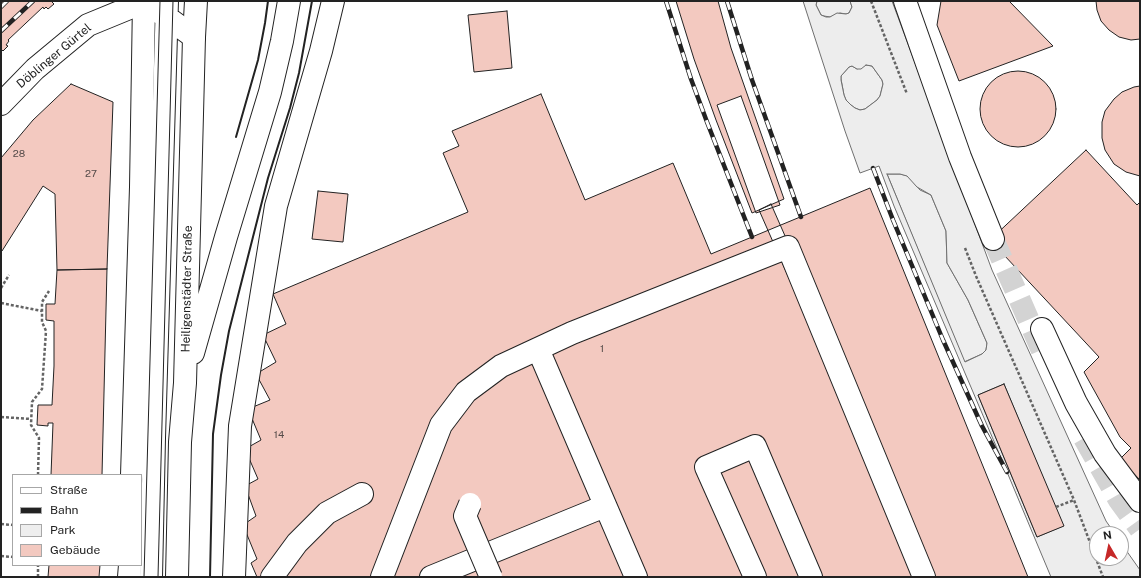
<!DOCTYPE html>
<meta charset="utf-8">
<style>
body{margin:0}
#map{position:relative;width:1141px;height:578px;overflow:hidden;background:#fff;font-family:"Public Sans",sans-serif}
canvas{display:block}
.frame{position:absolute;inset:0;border:2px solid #222;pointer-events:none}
.legend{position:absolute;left:12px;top:474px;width:130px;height:92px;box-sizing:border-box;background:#fff;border:1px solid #a7a7a7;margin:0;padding:5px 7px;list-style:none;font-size:12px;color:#222}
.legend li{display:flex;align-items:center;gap:8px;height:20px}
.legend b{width:20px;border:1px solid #a7a7a7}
.north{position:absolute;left:1089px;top:526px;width:40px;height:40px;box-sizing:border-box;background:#fff;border:1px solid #a7a7a7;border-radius:50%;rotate:351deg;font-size:11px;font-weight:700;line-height:16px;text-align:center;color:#222}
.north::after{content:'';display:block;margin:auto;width:14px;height:18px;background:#c62828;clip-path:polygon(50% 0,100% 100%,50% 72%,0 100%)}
</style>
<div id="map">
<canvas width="1141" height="578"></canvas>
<div class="frame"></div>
<ul class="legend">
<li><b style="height:5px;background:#fff"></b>Straße</li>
<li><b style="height:5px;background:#222"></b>Bahn</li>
<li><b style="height:11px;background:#eee"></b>Park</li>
<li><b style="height:11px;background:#f3c9c0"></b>Gebäude</li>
</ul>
<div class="north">N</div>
</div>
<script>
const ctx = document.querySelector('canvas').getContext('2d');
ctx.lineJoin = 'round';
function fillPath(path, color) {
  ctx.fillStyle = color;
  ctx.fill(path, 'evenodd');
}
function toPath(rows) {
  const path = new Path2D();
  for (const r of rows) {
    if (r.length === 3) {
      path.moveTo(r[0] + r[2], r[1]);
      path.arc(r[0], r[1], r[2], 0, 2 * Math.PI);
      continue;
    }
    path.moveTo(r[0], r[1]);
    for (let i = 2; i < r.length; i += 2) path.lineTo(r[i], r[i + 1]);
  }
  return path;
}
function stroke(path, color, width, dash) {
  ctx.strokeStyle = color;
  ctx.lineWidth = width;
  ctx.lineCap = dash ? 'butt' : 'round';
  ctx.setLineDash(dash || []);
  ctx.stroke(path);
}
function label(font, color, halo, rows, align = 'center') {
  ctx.font = font + ' "Public Sans",sans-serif';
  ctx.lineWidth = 3;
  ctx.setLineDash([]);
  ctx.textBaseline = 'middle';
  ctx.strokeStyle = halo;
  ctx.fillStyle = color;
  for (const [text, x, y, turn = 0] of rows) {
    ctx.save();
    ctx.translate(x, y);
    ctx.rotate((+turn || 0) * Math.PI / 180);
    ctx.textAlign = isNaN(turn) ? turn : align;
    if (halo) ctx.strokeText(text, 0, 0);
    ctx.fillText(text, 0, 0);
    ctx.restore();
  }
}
const green = toPath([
 [817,1,850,1,852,7,849,13,846,14,840,13,830,17,824,16,821,15,816,5,817,1],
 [866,65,872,66,882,80,883,84,880,96,877,100,865,109,860,110,855,108,851,105,846,100,844,95,841,79,841,76,849,67,852,66,857,69,866,65],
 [887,174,900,174,908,176,920,190,931,195,946,231,947,263,968,300,987,343,986,350,982,354,964,362,887,174]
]);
fillPath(green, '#eee');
stroke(green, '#6f6f6f', 1);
const parking = toPath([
 [803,1,817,1,816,5,821,15,826,17,830,17,837,13,846,14,849,13,852,7,850,1,892,1,992,270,1106,521,1115,534,1097,534,1097,558,1121,558,1121,543,1140,570,1140,577,1051,577,1007,472,894,206,879,166,860,173,845,131,803,1],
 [866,65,872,66,882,80,883,84,880,96,877,100,865,109,860,110,855,108,851,105,846,100,844,95,841,80,841,76,849,67,852,66,857,69,861,69,866,65],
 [887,174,900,174,907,176,917,187,931,195,946,231,947,263,968,300,987,343,986,350,982,354,965,362,887,174],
 [1004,384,1063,526,1037,537,978,395,1004,384]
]);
fillPath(parking, '#ededed');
stroke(parking, '#6f6f6f', 1);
const building = toPath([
 [1,1,53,1,52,2,54,4,48,9,46,7,44,9,43,7,8,40,9,41,6,45,8,46,3,51,1,49,1,1],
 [676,1,718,1,731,48,784,199,752,213,716,120,694,59,676,1],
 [941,1,1009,1,1053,46,959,81,937,25,941,1],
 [1096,1,1140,1,1140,39,1131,40,1119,37,1109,30,1101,21,1097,10,1096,1],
 [507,11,512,68,474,72,468,15,507,11],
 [1018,109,38],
 [71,84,113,102,107,269,57,270,55,194,43,186,2,251,1,250,1,158,33,120,71,84],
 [1140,86,1140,176,1126,172,1114,164,1105,150,1102,138,1102,122,1105,111,1114,99,1122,92,1134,87,1140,86],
 [541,94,585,200,673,163,711,254,870,188,1028,577,257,577,251,563,257,559,243,525,256,516,245,486,258,479,245,449,261,440,248,409,270,400,256,374,276,362,263,335,286,324,273,294,468,212,443,153,459,146,452,131,541,94],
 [741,96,780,205,756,213,717,105,741,96],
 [1086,150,1137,205,1140,202,1140,480,1120,459,1131,448,1120,437,1084,372,1099,357,990,240,1086,150],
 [318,191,348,194,343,242,312,239,318,191],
 [771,204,829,336,817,342,759,210,771,204],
 [107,269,102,475,51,475,53,423,48,423,48,426,37,425,38,405,52,405,54,366,54,321,46,320,46,304,55,304,57,270,107,269],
 [1004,384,1064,526,1037,537,978,395,1004,384],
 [49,565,100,565,99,577,48,577,49,565]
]);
fillPath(building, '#f3c9c0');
stroke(building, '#222', 1);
stroke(toPath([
 [993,239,1044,355],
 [1084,438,1119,500,1140,529]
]), '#d3d3d3', 22, [22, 11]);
const minor = toPath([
 [905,1,960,157,993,239],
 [1,104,35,69,88,25,144,2,172,21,194,37],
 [1042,329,1076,403,1105,454,1140,501],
 [538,349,636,577],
 [151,577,154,438,167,1],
 [234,577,240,426,276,206,321,51,333,1],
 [272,577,297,543,327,513,362,494],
 [382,577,441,425,466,392,501,366,572,333,788,247,924,577],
 [431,577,605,506],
 [755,577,706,467,755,446,811,577]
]);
const major = toPath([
 [193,353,226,237,270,92,282,41,289,1],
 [132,475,141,187,144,1],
 [129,577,130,565],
 [177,577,180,442,185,383,194,37,196,1]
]);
stroke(minor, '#222', 24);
stroke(major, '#222', 24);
stroke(toPath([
 [871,1,907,94],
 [965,248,976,276,1074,500,1103,577],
 [1,288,9,275],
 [1,303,42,311],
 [1,417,31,419],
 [38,475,39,438,31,425,32,402,42,389,46,331,42,322,42,302,49,291],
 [1056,507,1074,500],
 [1,524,13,525],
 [1,556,13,557],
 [38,577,38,565]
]), '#646464', 2.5, [3, 2]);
stroke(minor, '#fff', 22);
stroke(major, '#fff', 22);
stroke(toPath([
 [144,577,160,1],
 [158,577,173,1]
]), '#222', 1);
const rail = toPath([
 [666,1,691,79,707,122,752,237],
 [727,1,752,80,801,217],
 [1,7,7,1],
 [1,31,33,1],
 [873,168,893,220,943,340,982,426,1007,472]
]);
stroke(rail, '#222', 4.5);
stroke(rail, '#fff', 3, [9]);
const minorBridge = toPath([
 [470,504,465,516,491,577]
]);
stroke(minorBridge, '#222', 24, []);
stroke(minorBridge, '#fff', 22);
stroke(toPath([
 [236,137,258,60,265,23,268,1],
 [210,577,213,434,221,375,229,331,268,178,290,108,299,73,312,1]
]), '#222', 2);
label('10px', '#564c4a', null, [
 ["28",19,154],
 ["27",91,174],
 ["1",602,349],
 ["14",279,435]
]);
label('12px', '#222', '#fff', [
 ["Döblinger Gürtel",54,56,-40],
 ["Heiligenstädter Straße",187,289,-89]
]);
</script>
